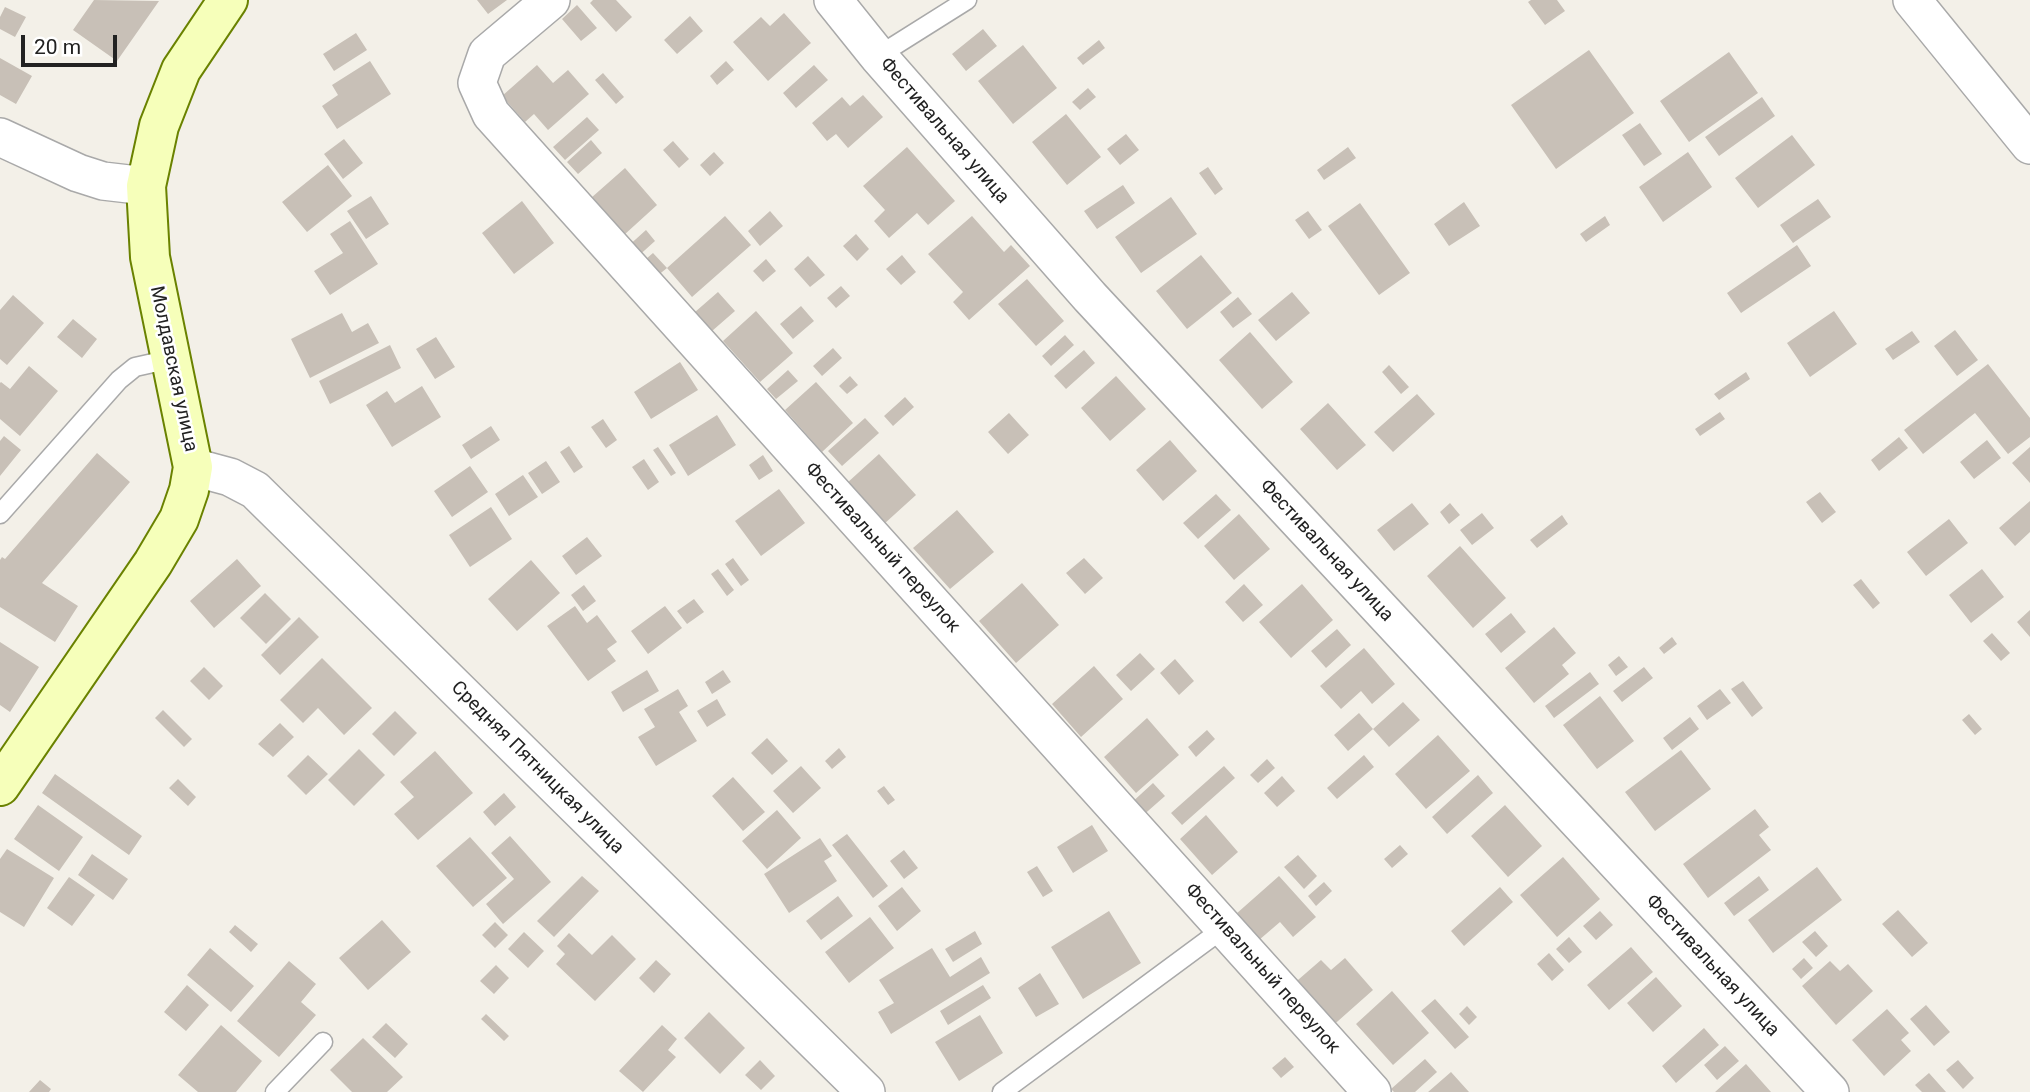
<!DOCTYPE html>
<meta charset="utf-8">
<style>
body{margin:0}
#map{position:relative;width:2030px;height:1092px;overflow:hidden;background:#f3f0e8;font-family:Roboto,sans-serif}
canvas{display:block}
.scale{position:absolute;left:21px;top:35px;width:96px;height:32px;box-sizing:border-box;border:4px solid #222;border-top:0;padding-left:9px;font-size:21px;line-height:24px;white-space:nowrap;color:#222;-webkit-text-stroke:5px #fff;paint-order:stroke}
</style>
<div id="map">
<canvas width="2030" height="1092"></canvas>
<div class="scale">20 m</div>
</div>
<script>
const ctx = document.querySelector('canvas').getContext('2d');
ctx.lineJoin = 'round';
function fillPath(path, color) {
  ctx.fillStyle = color;
  ctx.fill(path, 'evenodd');
}
function toPath(rows) {
  const path = new Path2D();
  for (const r of rows) {
    path.moveTo(r[0], r[1]);
    for (let i = 2; i < r.length; i += 2) path.lineTo(r[i], r[i + 1]);
  }
  return path;
}
function stroke(path, color, width, dash) {
  ctx.strokeStyle = color;
  ctx.lineWidth = width;
  ctx.lineCap = dash ? 'butt' : 'round';
  ctx.setLineDash(dash || []);
  ctx.stroke(path);
}
function label(font, color, halo, rows, align = 'center') {
  ctx.font = font + ' Roboto,sans-serif';
  ctx.lineWidth = 5;
  ctx.setLineDash([]);
  ctx.textBaseline = 'middle';
  ctx.strokeStyle = halo;
  ctx.fillStyle = color;
  for (const [text, x, y, turn = 0] of rows) {
    ctx.save();
    ctx.translate(x, y);
    ctx.rotate((+turn || 0) * Math.PI / 180);
    ctx.textAlign = isNaN(turn) ? turn : align;
    if (halo) ctx.strokeText(text, 0, 0);
    ctx.fillText(text, 0, 0);
    ctx.restore();
  }
}
fillPath(toPath([
 [94,0,159,1,117,61,73,30],
 [477,0,507,0,488,14],
 [593,0,616,0,632,17,616,32,590,3],
 [1531,0,1557,0,1565,11,1545,25,1528,2],
 [577,5,597,28,581,41,562,19],
 [5,7,26,17,15,37,0,29,0,17],
 [784,13,811,43,768,81,733,42,761,17,770,26],
 [690,16,703,31,677,54,664,40],
 [983,29,997,46,966,71,952,54],
 [356,33,367,50,334,71,323,54],
 [1099,40,1105,48,1083,65,1077,58],
 [1023,45,1057,88,1013,124,978,81],
 [1589,50,1634,113,1556,169,1511,105],
 [1729,52,1758,93,1689,142,1660,101],
 [0,58,32,76,16,104,0,95],
 [370,61,391,94,337,129,322,106,338,95,332,85],
 [726,61,734,70,717,85,710,76],
 [537,65,553,83,568,70,589,94,548,130,534,114,525,122,502,96],
 [814,65,828,80,796,108,783,93],
 [603,73,624,97,616,104,595,80],
 [1088,88,1096,97,1080,110,1072,102],
 [863,95,883,117,848,148,836,134,827,141,812,123,842,97,850,106],
 [1762,97,1775,116,1719,156,1705,137],
 [1066,114,1101,157,1067,185,1032,142],
 [587,117,599,130,565,160,553,147],
 [1640,123,1662,154,1644,166,1622,135],
 [1126,134,1139,150,1120,165,1107,149],
 [1792,135,1815,165,1758,208,1735,178],
 [344,139,363,163,343,179,324,154],
 [591,140,602,153,578,174,567,162],
 [673,141,689,159,679,168,663,150],
 [907,147,955,201,928,225,917,213,889,238,874,221,885,210,863,186],
 [1348,147,1356,158,1324,180,1317,170],
 [714,152,724,163,710,176,700,165],
 [1688,152,1712,187,1663,222,1639,187],
 [328,165,352,196,307,232,282,202],
 [1208,167,1223,189,1215,195,1199,173],
 [625,168,657,205,624,235,591,198],
 [1123,185,1135,203,1097,229,1084,211],
 [371,196,389,224,366,239,347,211],
 [1171,197,1197,234,1141,273,1115,237],
 [1818,199,1831,217,1793,243,1780,225],
 [522,201,554,243,514,274,482,233],
 [1464,202,1480,226,1449,246,1434,224],
 [1360,203,1410,273,1379,295,1328,226],
 [770,211,783,226,760,246,748,231],
 [1308,211,1322,230,1309,239,1295,220],
 [725,216,751,245,692,297,667,268],
 [972,216,1004,252,1011,245,1030,266,969,320,953,302,963,292,928,254],
 [1605,216,1610,225,1586,242,1580,234],
 [350,221,378,264,330,295,314,271,343,253,330,234],
 [646,230,655,241,635,259,626,248],
 [856,234,869,249,857,261,843,246],
 [1797,245,1811,266,1741,313,1727,293],
 [653,253,667,268,652,280,639,265],
 [902,255,916,272,901,285,886,269],
 [1201,255,1232,293,1187,329,1156,291],
 [808,256,825,275,810,287,794,269],
 [766,259,776,271,763,282,753,271],
 [1027,279,1064,321,1036,346,998,304],
 [841,286,850,296,836,308,827,298],
 [718,292,735,311,704,338,687,319],
 [1292,292,1310,313,1276,341,1258,320],
 [13,295,44,323,7,365,0,359,0,310],
 [1238,297,1252,314,1233,328,1220,312],
 [801,306,814,321,793,339,780,324],
 [756,311,793,353,760,382,723,341],
 [1834,311,1857,344,1810,377,1787,343],
 [342,313,352,332,368,323,379,343,310,378,291,339],
 [73,319,97,339,82,358,57,337],
 [1955,330,1978,360,1957,376,1934,346],
 [1912,331,1920,342,1893,360,1885,349],
 [1250,332,1293,382,1262,409,1219,360],
 [1065,335,1074,345,1051,366,1042,356],
 [436,337,455,367,435,379,416,349],
 [390,345,401,368,330,404,319,381],
 [833,348,842,358,822,376,813,366],
 [1084,350,1095,363,1066,389,1054,376],
 [680,362,698,390,651,419,634,392],
 [1988,364,2030,418,2030,437,2008,454,1975,413,1923,454,1904,430],
 [1389,365,1409,387,1401,394,1382,372],
 [29,366,58,391,20,436,0,419,0,383,1,382,10,389],
 [788,370,798,381,776,399,767,389],
 [1746,372,1750,379,1719,400,1714,394],
 [850,376,858,385,847,394,839,386],
 [1116,376,1146,409,1110,441,1081,408],
 [816,382,853,423,822,452,785,410],
 [422,386,441,417,392,447,366,405,387,391,395,403],
 [1417,394,1435,414,1393,452,1374,432],
 [905,397,914,407,893,426,884,416],
 [1328,403,1366,445,1337,470,1300,429],
 [1720,412,1725,419,1700,436,1695,429],
 [1009,413,1029,435,1008,454,988,432],
 [717,415,736,445,688,476,669,445],
 [865,418,879,433,842,466,828,451],
 [603,419,617,440,606,448,591,427],
 [491,426,500,440,471,459,462,445],
 [4,436,21,450,0,476,0,441],
 [1899,437,1908,448,1879,471,1871,460],
 [1170,440,1197,471,1163,501,1136,470],
 [1987,440,2001,458,1974,479,1960,462],
 [569,446,583,467,574,473,560,452],
 [658,447,676,473,671,476,653,450],
 [2030,447,2030,483,2012,463],
 [97,453,130,482,42,583,78,606,55,642,0,607,0,560,2,557,5,559],
 [879,454,916,495,884,524,847,483],
 [763,455,773,471,759,480,749,465],
 [644,459,659,482,648,490,632,467],
 [546,461,560,482,542,494,528,473],
 [470,466,488,492,452,517,434,491],
 [523,475,538,497,509,516,495,494],
 [779,489,805,523,761,556,735,521],
 [1820,492,1836,512,1822,523,1806,502],
 [1216,494,1231,510,1198,539,1183,523],
 [2030,501,2030,532,2015,546,1999,528],
 [1412,503,1429,524,1394,551,1377,530],
 [1450,503,1460,515,1449,524,1440,512],
 [491,507,512,539,470,567,449,535],
 [957,510,994,552,950,589,913,548],
 [1482,513,1494,528,1472,545,1460,530],
 [1239,514,1270,549,1234,580,1204,546],
 [1562,515,1568,524,1537,548,1530,540],
 [1949,519,1968,543,1926,576,1907,552],
 [587,537,602,556,576,575,562,556],
 [1460,546,1506,598,1473,628,1427,576],
 [733,558,749,580,741,586,725,564],
 [1084,558,1103,578,1085,594,1066,573],
 [237,559,261,586,214,628,190,601],
 [531,560,560,593,517,631,488,599],
 [718,569,734,590,727,596,711,574],
 [1982,569,2004,597,1971,623,1949,595],
 [1861,579,1880,603,1873,609,1853,585],
 [1022,583,1059,625,1016,663,979,621],
 [1244,584,1263,605,1243,622,1225,602],
 [1302,584,1333,620,1291,658,1259,622],
 [584,585,596,601,583,611,571,595],
 [265,593,291,619,266,644,240,618],
 [694,599,704,612,687,624,677,611],
 [575,606,587,623,597,615,617,642,607,649,616,661,588,681,547,626],
 [665,606,682,628,648,654,631,631],
 [2030,610,2030,637,2017,622],
 [1511,613,1526,632,1501,653,1485,634],
 [299,617,319,637,280,675,261,655],
 [1554,627,1576,653,1562,665,1569,674,1534,703,1505,668],
 [1337,629,1351,645,1326,668,1311,651],
 [1992,633,2010,653,2001,661,1983,641],
 [1672,637,1677,644,1664,654,1659,648],
 [0,642,39,667,10,712,0,705],
 [1364,648,1395,684,1372,704,1361,691,1341,709,1320,686],
 [1140,653,1155,669,1131,691,1116,675],
 [1619,656,1628,667,1616,676,1608,665],
 [322,658,372,708,344,735,318,708,303,723,280,700],
 [1175,659,1194,681,1179,695,1160,673],
 [1094,666,1123,699,1081,737,1052,704],
 [204,667,223,686,209,700,190,681],
 [1644,667,1653,678,1622,702,1613,691],
 [647,670,659,691,623,712,611,692],
 [723,670,731,682,712,694,705,682],
 [1590,672,1599,684,1554,718,1545,706],
 [1743,681,1763,708,1752,717,1731,689],
 [678,689,688,706,679,712,697,741,656,766,638,737,655,727,644,709],
 [1720,689,1731,703,1707,720,1697,706],
 [1600,696,1634,741,1597,769,1563,725],
 [717,699,726,715,707,727,697,711],
 [1403,702,1420,720,1389,747,1373,729],
 [163,710,192,739,184,747,155,718],
 [395,711,417,733,394,756,372,734],
 [1359,713,1373,729,1348,751,1334,735],
 [1969,714,1982,729,1975,735,1962,720],
 [1690,717,1699,729,1672,750,1663,738],
 [1147,718,1179,755,1136,793,1104,757],
 [280,723,294,737,273,757,258,744],
 [1207,730,1215,739,1196,757,1188,747],
 [1438,735,1470,771,1426,809,1395,774],
 [767,738,788,761,772,775,751,753],
 [839,748,846,757,832,769,825,761],
 [359,749,385,775,354,806,328,780],
 [1681,750,1711,789,1655,831,1625,792],
 [435,751,473,793,418,840,394,814,414,797,400,782],
 [308,755,328,774,306,795,287,776],
 [1364,755,1374,767,1337,799,1327,788],
 [1267,759,1275,768,1258,783,1250,775],
 [801,766,821,788,793,813,773,791],
 [1224,766,1235,778,1182,825,1171,813],
 [55,774,142,836,129,855,42,793],
 [1478,775,1493,793,1447,834,1432,817],
 [1282,776,1295,791,1277,807,1264,793],
 [733,777,765,812,743,831,712,796],
 [178,779,196,797,188,806,169,788],
 [1153,783,1165,796,1140,818,1129,805],
 [884,786,895,800,888,805,877,791],
 [504,793,516,807,495,826,483,812],
 [38,805,83,837,59,871,14,839],
 [1505,805,1542,846,1508,877,1471,836],
 [1755,809,1769,827,1759,835,1771,850,1708,898,1683,864],
 [777,810,801,838,767,869,742,841],
 [1206,815,1238,852,1212,875,1180,839],
 [1092,825,1108,851,1073,873,1057,847],
 [847,834,888,886,873,898,832,845],
 [510,836,551,882,503,924,486,904,514,879,491,853],
 [470,837,507,878,473,907,436,866],
 [820,838,832,856,824,861,837,881,789,913,764,874],
 [1400,845,1408,854,1392,868,1384,859],
 [7,849,54,878,24,927,0,912,0,859],
 [904,850,918,868,904,879,890,861],
 [92,854,128,879,113,900,78,875],
 [1298,855,1317,876,1304,889,1284,867],
 [1563,857,1600,899,1557,937,1520,895],
 [1037,866,1053,891,1043,897,1027,872],
 [1817,867,1842,900,1773,953,1748,920],
 [582,876,599,891,554,937,537,921],
 [1279,876,1316,917,1293,937,1280,922,1259,940,1236,914],
 [1759,876,1769,890,1734,916,1724,903],
 [69,877,95,895,72,926,47,908],
 [1324,882,1332,891,1316,906,1308,896],
 [902,887,921,911,897,931,878,906],
 [1500,887,1513,902,1464,946,1451,931],
 [838,896,853,916,821,940,806,921],
 [1898,910,1928,943,1912,957,1882,924],
 [1109,911,1141,963,1083,999,1051,947],
 [1600,911,1613,925,1596,940,1583,926],
 [870,917,894,948,849,983,825,952],
 [382,920,411,952,368,990,339,958],
 [495,922,508,935,495,948,482,935],
 [235,925,258,944,251,952,229,932],
 [975,931,982,944,953,962,945,949],
 [1815,931,1828,946,1816,957,1802,942],
 [524,932,544,951,528,968,508,949],
 [569,933,592,955,612,935,636,959,595,1001,556,964,565,954,557,946],
 [1569,937,1582,952,1569,963,1556,949],
 [1631,947,1653,972,1609,1010,1587,985],
 [210,948,254,986,231,1012,187,975],
 [932,948,950,977,981,957,990,973,891,1034,878,1012,894,1003,879,980],
 [1549,953,1564,970,1552,981,1537,964],
 [1345,958,1373,990,1329,1029,1291,986,1321,960,1331,970],
 [1804,958,1813,968,1801,979,1792,969],
 [656,960,671,974,654,993,639,978],
 [289,961,316,984,301,1002,316,1015,279,1057,237,1021],
 [1830,961,1840,971,1848,964,1873,991,1836,1025,1802,986],
 [496,965,509,978,494,994,480,981],
 [1040,973,1059,1004,1036,1017,1018,988],
 [1656,977,1682,1006,1653,1032,1627,1003],
 [187,985,209,1005,186,1031,164,1012],
 [983,985,991,998,948,1025,940,1011],
 [1392,991,1429,1033,1393,1065,1356,1024],
 [1435,999,1469,1037,1455,1049,1421,1011],
 [1926,1005,1950,1032,1934,1046,1910,1019],
 [1467,1006,1477,1017,1469,1025,1459,1014],
 [1887,1009,1909,1033,1901,1040,1911,1051,1884,1076,1852,1040],
 [709,1012,745,1048,720,1074,684,1038],
 [486,1014,509,1036,504,1041,481,1019],
 [980,1015,1003,1053,959,1081,935,1042],
 [386,1023,408,1044,395,1058,372,1037],
 [221,1025,262,1061,236,1092,198,1092,178,1075],
 [662,1025,677,1039,668,1050,676,1057,643,1092,619,1071],
 [1704,1028,1719,1045,1676,1083,1662,1066],
 [363,1038,403,1077,387,1092,352,1092,330,1070],
 [1725,1046,1739,1061,1717,1080,1704,1065],
 [1285,1057,1294,1067,1281,1078,1272,1068],
 [1425,1059,1437,1072,1415,1092,1394,1092,1391,1089],
 [760,1060,775,1076,761,1090,745,1075],
 [1958,1060,1974,1078,1963,1089,1946,1070],
 [1746,1064,1771,1092,1715,1092],
 [1451,1072,1469,1092,1428,1092],
 [1929,1073,1946,1092,1922,1092,1915,1085],
 [40,1080,51,1089,49,1092,29,1092]
]), '#c8c0b7');
const lane = toPath([
 [878,56,967,0],
 [0,514,119,380,135,367,171,359],
 [275,1092,323,1042],
 [1002,1092,1224,928]
]);
const street = toPath([
 [551,0,487,54,477,83,491,114,1372,1092],
 [833,0,878,56,1090,297,1830,1092],
 [1912,0,2030,145],
 [0,137,78,173,103,181,146,186],
 [193,467,230,477,255,490,866,1092]
]);
const secondary = toPath([
 [0,786,153,563,179,519,189,490,193,467,150,257,146,186,159,126,181,70,228,0]
]);
stroke(lane, '#a9a9a9', 21);
stroke(street, '#a9a9a9', 40);
stroke(secondary, '#6a8200', 42);
stroke(lane, '#fff', 18);
stroke(street, '#fff', 37);
stroke(secondary, '#f6ffba', 38);
label('19px', '#222', '#fff', [
 ["Фестивальная улица",944,131,49],
 ["Молдавская улица",173,369,78],
 ["Фестивальный переулок",882,548,48],
 ["Фестивальная улица",1326,551,47],
 ["Средняя Пятницкая улица",537,768,45],
 ["Фестивальная улица",1712,966,47],
 ["Фестивальный переулок",1262,969,48]
]);
</script>
